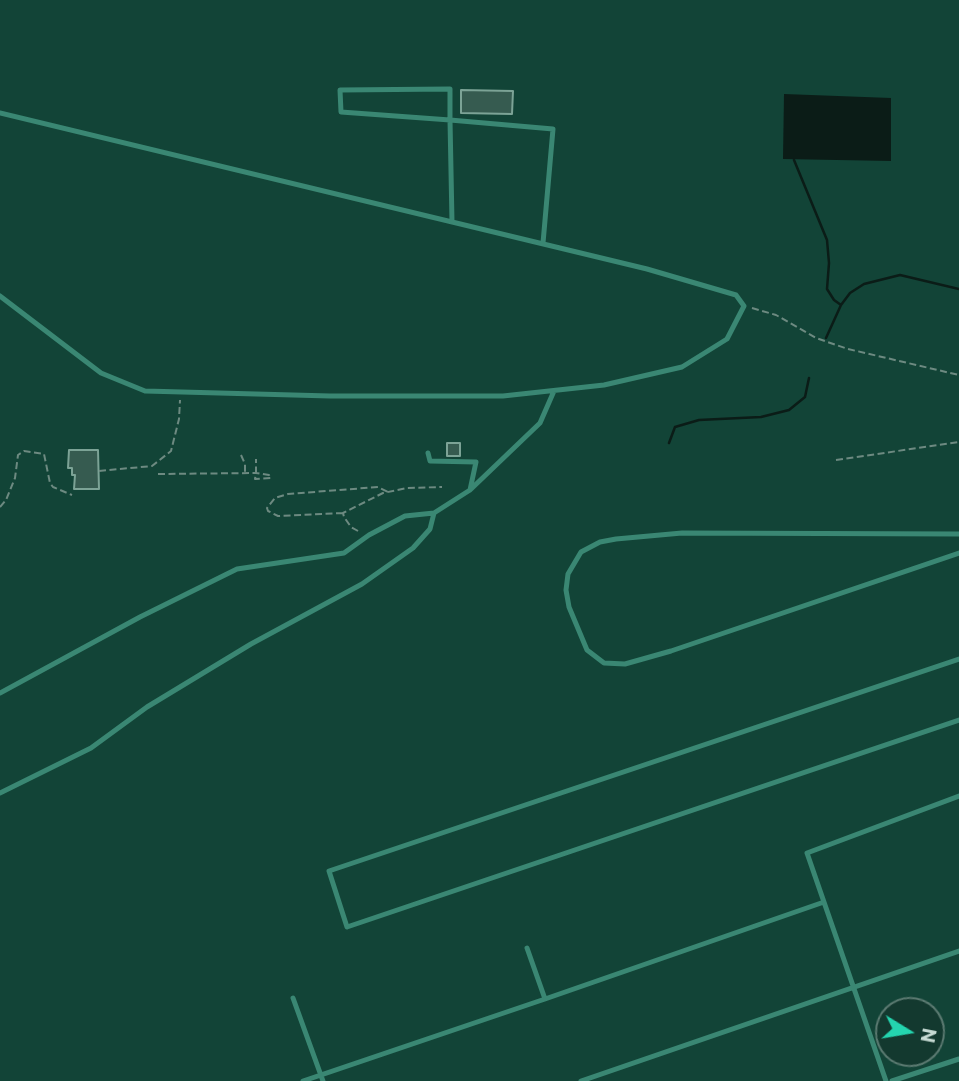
<!DOCTYPE html>
<style>
body{margin:0}
#map{position:relative;width:959px;height:1081px;overflow:hidden;background:#13392f;font-family:Commissioner,sans-serif}
canvas{display:block}
.north{position:absolute;left:875px;top:997px;width:70px;height:70px;box-sizing:border-box;background:#13392f;border:2px solid #5b7a71;border-radius:50%;rotate:101deg;font-size:19px;font-weight:700;line-height:28px;text-align:center;color:#c7dbd4}
.north::after{content:'';display:block;margin:auto;width:24px;height:32px;background:#24d5af;clip-path:polygon(50% 0,100% 100%,50% 72%,0 100%)}
</style>
<div id="map">
<canvas width="959" height="1081"></canvas>
<div class="north">N</div>
</div>
<script>
const ctx = document.querySelector('canvas').getContext('2d');
ctx.lineJoin = 'round';
function fillPath(path, color) {
  ctx.fillStyle = color;
  ctx.fill(path, 'evenodd');
}
function toPath(rows) {
  const path = new Path2D();
  for (const r of rows) {
    path.moveTo(r[0], r[1]);
    for (let i = 2; i < r.length; i += 2) path.lineTo(r[i], r[i + 1]);
  }
  return path;
}
function stroke(path, color, width, dash) {
  ctx.strokeStyle = color;
  ctx.lineWidth = width;
  ctx.lineCap = dash ? 'butt' : 'round';
  ctx.setLineDash(dash || []);
  ctx.stroke(path);
}
fillPath(toPath([
 [0,0,959,0,959,1081,0,1081],
 [889,1011,931,1011,931,1053,889,1053]
]), '#124437');
fillPath(toPath([
 [784,94,891,98,891,161,783,159]
]), '#0b1c17');
stroke(toPath([
 [794,160,827,240,829,263,827,289,834,300,841,305],
 [826,338,841,305,850,293,864,284,900,275,959,289],
 [669,443,675,427,699,420,761,417,789,410,805,397,809,378]
]), '#0b1c17', 2.5);
const building = toPath([
 [461,90,513,91,512,114,461,113,461,90],
 [447,443,460,443,460,456,447,456,447,443],
 [69,450,98,450,99,489,74,489,75,475,72,475,72,468,68,468,69,450]
]);
fillPath(building, '#365b50');
stroke(building, '#7ca396', 2);
stroke(toPath([
 [752,308,776,315,816,338,848,349,959,375],
 [241,455,245,464,245,473],
 [836,460,959,442],
 [99,471,152,466,171,451,179,419,180,400],
 [158,474,256,473,269,475,271,478,255,479,256,473,256,459],
 [0,507,6,500,15,478,18,455,24,451,44,454,50,483,53,487,72,495],
 [343,513,278,516,268,511,267,508,275,498,288,494,378,487,388,492],
 [358,531,351,527,344,517,343,513,383,493,407,488,442,487]
]), '#6d8a81', 2, [7, 3.5]);
stroke(toPath([
 [0,113,647,269,736,295,744,306,727,339,682,367,604,385,503,396,330,396,145,391,101,373,0,296],
 [452,222,450,120,450,89,340,90,341,112,450,120,553,129,543,243],
 [470,490,540,423,554,391],
 [959,534,682,533,616,539,600,542,581,552,568,574,566,590,569,607,587,650,604,663,625,664,671,651,959,553],
 [959,659,329,871,347,927,959,720],
 [0,693,140,617,237,569,344,553,369,535,405,516,434,513],
 [0,793,91,748,147,707,251,644,362,584,413,548,430,529,434,513,470,490,476,462,430,461,428,453],
 [527,948,545,999,824,902],
 [293,998,323,1081],
 [303,1081,545,999],
 [581,1081,959,951],
 [886,1081,807,853,959,796],
 [892,1081,959,1059]
]), '#3a8773', 5);
</script>
